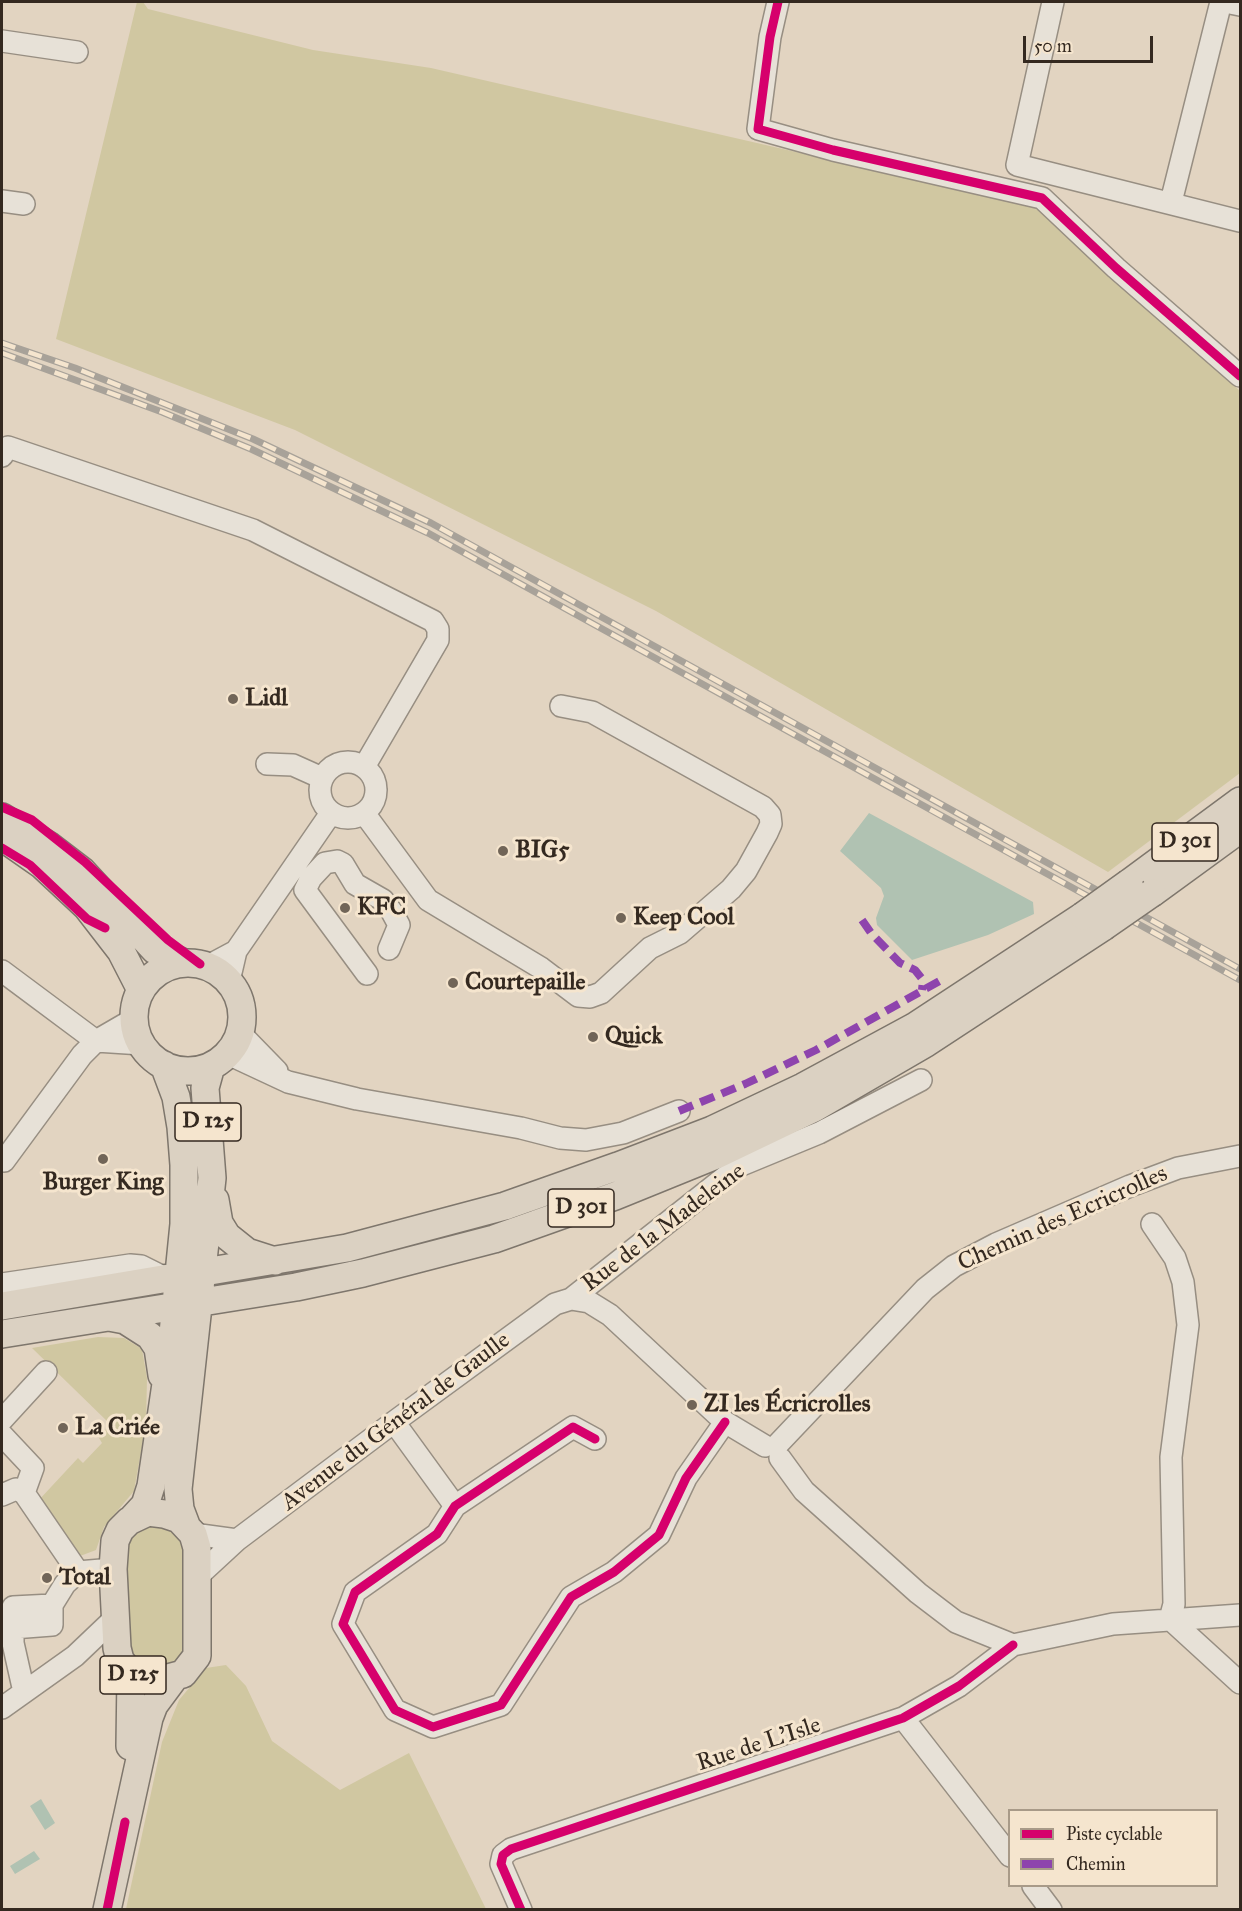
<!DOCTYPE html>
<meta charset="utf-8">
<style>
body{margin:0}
#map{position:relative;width:1242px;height:1911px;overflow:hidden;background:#e2d4c1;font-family:"IM FELL Great Primer",serif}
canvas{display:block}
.frame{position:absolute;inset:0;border:3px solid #342920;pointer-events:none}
.legend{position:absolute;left:1008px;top:1809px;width:210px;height:78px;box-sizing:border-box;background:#f5e5ce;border:2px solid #a89a88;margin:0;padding:8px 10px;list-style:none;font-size:18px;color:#342920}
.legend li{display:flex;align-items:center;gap:12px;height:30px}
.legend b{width:30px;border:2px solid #a89a88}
.scale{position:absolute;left:1023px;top:36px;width:130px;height:27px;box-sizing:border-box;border:3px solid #342920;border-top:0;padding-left:8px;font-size:18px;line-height:21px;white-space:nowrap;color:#342920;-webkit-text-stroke:4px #f5e5ce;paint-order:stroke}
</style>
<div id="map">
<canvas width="1242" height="1911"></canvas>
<div class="frame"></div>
<ul class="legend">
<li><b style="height:8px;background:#d6006c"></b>Piste cyclable</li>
<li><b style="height:8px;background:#8e44ad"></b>Chemin</li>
</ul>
<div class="scale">50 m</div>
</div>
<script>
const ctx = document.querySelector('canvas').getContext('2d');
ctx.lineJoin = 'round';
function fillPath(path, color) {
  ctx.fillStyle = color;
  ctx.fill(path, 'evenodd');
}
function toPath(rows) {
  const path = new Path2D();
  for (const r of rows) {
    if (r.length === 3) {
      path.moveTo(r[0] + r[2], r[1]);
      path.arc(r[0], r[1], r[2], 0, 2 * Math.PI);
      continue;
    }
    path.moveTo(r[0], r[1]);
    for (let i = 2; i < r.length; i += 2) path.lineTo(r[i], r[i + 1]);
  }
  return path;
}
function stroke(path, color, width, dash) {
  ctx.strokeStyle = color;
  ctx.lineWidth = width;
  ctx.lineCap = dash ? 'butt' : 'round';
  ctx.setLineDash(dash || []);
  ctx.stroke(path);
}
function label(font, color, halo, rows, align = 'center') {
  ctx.font = font + ' "IM FELL Great Primer",serif';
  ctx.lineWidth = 6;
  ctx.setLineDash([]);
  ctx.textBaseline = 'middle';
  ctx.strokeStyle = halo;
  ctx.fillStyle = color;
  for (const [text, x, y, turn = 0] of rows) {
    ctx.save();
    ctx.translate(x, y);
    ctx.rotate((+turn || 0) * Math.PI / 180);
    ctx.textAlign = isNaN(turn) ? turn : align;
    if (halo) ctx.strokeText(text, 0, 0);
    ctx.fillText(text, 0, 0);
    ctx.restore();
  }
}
fillPath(toPath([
 [137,2,143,2,148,9,313,50,431,68,1035,207,1240,391,1240,773,1108,872,656,611,295,430,56,339],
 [98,1337,124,1338,142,1349,147,1378,146,1424,134,1491,104,1527,96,1550,80,1556,73,1551,38,1501,78,1458,83,1463,102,1443,99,1438,110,1424,32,1348],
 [143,1526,169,1526,185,1545,188,1647,173,1667,144,1665,136,1660,128,1642,125,1549,127,1540],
 [226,1665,246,1686,272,1741,340,1790,409,1753,486,1909,126,1909,162,1742,179,1700,206,1668]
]), '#d0c7a1');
fillPath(toPath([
 [869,813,1033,902,1034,914,988,935,912,960,877,925,876,918,884,896,881,888,840,851],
 [41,1799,55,1823,45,1830,30,1806],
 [34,1851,40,1859,15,1874,10,1866]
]), '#b0c2b2');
const minor = toPath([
 [778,2,770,37,758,129,833,150,1042,198,1116,268,1240,376],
 [1053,2,1017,165,1240,221],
 [1225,2,1240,5],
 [2,41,77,52],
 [2,201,24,204],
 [1171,202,1221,2],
 [2,456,8,447,253,530,433,621,438,629,438,640,364,767],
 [348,790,28],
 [267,764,293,765,322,778],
 [364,813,428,900,541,968,578,996,590,997,601,993,650,948,680,933,731,889,746,871,767,833,771,824,770,815,763,807,592,712,561,706],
 [208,966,236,951],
 [2,971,96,1041,142,1044],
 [367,974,305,890,311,878,325,863,337,861,343,864,355,884,383,900,392,912,399,925,389,949],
 [229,981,236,951,331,813],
 [240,1033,277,1071],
 [228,1054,288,1082,357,1099,521,1128,560,1138,586,1140,623,1133,679,1111],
 [2,1159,4,1161,82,1055,96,1041,134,1019],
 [1152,1224,1175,1258,1183,1282,1188,1325,1171,1457,1174,1604,1170,1619],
 [2,1284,130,1265,141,1266,167,1279],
 [571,1299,739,1166,819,1133,921,1080],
 [2,1420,46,1372],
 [394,1422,455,1506],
 [2,1435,33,1468,24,1493,78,1572],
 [595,1439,573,1427,455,1506,437,1534,355,1592,343,1624,395,1710,433,1727,501,1705,571,1597,614,1572,659,1535,686,1478,725,1422],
 [778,1444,925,1289,954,1266,996,1244,1130,1186,1178,1168,1240,1156],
 [780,1458,804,1491,918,1593,956,1622,1013,1645,1113,1624,1240,1615],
 [2,1495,16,1489,24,1493],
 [193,1534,237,1540],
 [198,1576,237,1540,394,1422,555,1304,571,1299,589,1302,610,1315,725,1422,765,1446],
 [1170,1619,1240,1683],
 [13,1628,52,1625,52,1605,65,1584,78,1572,113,1569],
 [24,1692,13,1643,13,1607,52,1605],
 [2,1708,75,1656,116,1617],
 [903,1718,1010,1856],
 [1033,1886,1051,1910],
 [521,1910,501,1864,503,1855,511,1849,903,1718,959,1686,1013,1645]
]);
const major = toPath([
 [2,817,48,845,82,871,155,950,184,963],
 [2,837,42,865,87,907,121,951,141,990],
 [1129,883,1240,801],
 [1152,893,1240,829],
 [188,1017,54],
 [215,1200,219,1223,227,1236,247,1252,275,1261],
 [2,1306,347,1248,505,1206,618,1166,712,1130,803,1087,914,1027,1083,916],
 [109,1317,125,1320,150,1336,158,1348,162,1375],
 [2,1334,296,1287,363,1273,494,1239,615,1196,716,1155,814,1108,926,1043,1103,927],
 [148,1512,164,1514,179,1519,193,1534,197,1548,197,1656,183,1674,160,1680,131,1674,120,1660,117,1648,113,1569,115,1541,120,1530,129,1521,148,1512],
 [132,1519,145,1505,151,1486,172,1343,184,1224,184,1165,181,1127,176,1097,164,1065],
 [186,1525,180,1509,178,1489,212,1178,205,1088,211,1066],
 [130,1746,131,1674],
 [107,1910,149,1718,154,1705,174,1678]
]);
stroke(minor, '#978e82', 24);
stroke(major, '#7e766c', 30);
stroke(minor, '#e7e1d7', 21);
stroke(major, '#dbd1c2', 27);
const rail = toPath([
 [2,343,75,368,253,439,431,523,1240,969],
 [2,353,162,412,251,449,428,533,1240,980]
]);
stroke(rail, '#a8a299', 7);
stroke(rail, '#f5e5ce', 4.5, [14]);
const majorBridge = toPath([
 [1083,916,1129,883],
 [1103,927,1152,893]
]);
stroke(majorBridge, '#7e766c', 30, []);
stroke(majorBridge, '#dbd1c2', 27);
stroke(toPath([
 [862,920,871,933,900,963,915,970,923,980,922,990],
 [679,1111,745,1084,816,1050,945,978]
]), '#8e44ad', 8, [15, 8]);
stroke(toPath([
 [778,2,770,37,758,129,833,150,1042,198,1116,268,1240,376],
 [2,807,32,820,85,862,168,940,200,964],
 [2,848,30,865,87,919,105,928],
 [595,1439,573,1427,455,1506,437,1534,355,1592,343,1624,395,1710,433,1727,501,1705,571,1597,614,1572,659,1535,686,1478,725,1422],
 [107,1910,125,1822],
 [521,1910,501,1864,503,1855,511,1849,903,1718,959,1686,1013,1645]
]), '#d6006c', 9);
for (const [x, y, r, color] of [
 [233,699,6,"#716558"],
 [503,851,6,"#716558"],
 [345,908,6,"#716558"],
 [621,918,6,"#716558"],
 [453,983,6,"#716558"],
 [593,1037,6,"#716558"],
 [103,1159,6,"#716558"],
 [692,1405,6,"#716558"],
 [63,1428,6,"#716558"],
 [47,1578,6,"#716558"]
]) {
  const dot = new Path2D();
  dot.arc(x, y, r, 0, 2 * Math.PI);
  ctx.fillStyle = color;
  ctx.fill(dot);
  stroke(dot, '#f5e5ce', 2);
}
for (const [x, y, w] of [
 [1185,842,66],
 [208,1122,66],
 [581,1208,66],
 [133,1675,66]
]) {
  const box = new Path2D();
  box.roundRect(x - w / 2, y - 19, w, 38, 4.5);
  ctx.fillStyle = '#f5e5ce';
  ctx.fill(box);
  stroke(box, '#342920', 1.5);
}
label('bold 22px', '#342920', null, [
 ["D 301",1185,842],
 ["D 125",208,1122],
 ["D 301",581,1208],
 ["D 125",133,1675]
]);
label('bold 24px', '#342920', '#f5e5ce', [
 ["Lidl",245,699],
 ["BIG5",515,851],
 ["KFC",357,908],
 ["Keep Cool",633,918],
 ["Courtepaille",465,983],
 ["Quick",605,1037],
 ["Burger King",103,1183,"center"],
 ["ZI les Écricrolles",704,1405],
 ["La Criée",75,1428],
 ["Total",59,1578]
], 'left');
label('24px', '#342920', '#f5e5ce', [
 ["Chemin des Ecricrolles",1063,1219,-24],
 ["Rue de la Madeleine",664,1228,-37],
 ["Avenue du Général de Gaulle",396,1422,-37],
 ["Rue de L'Isle",759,1745,-18]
]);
</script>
